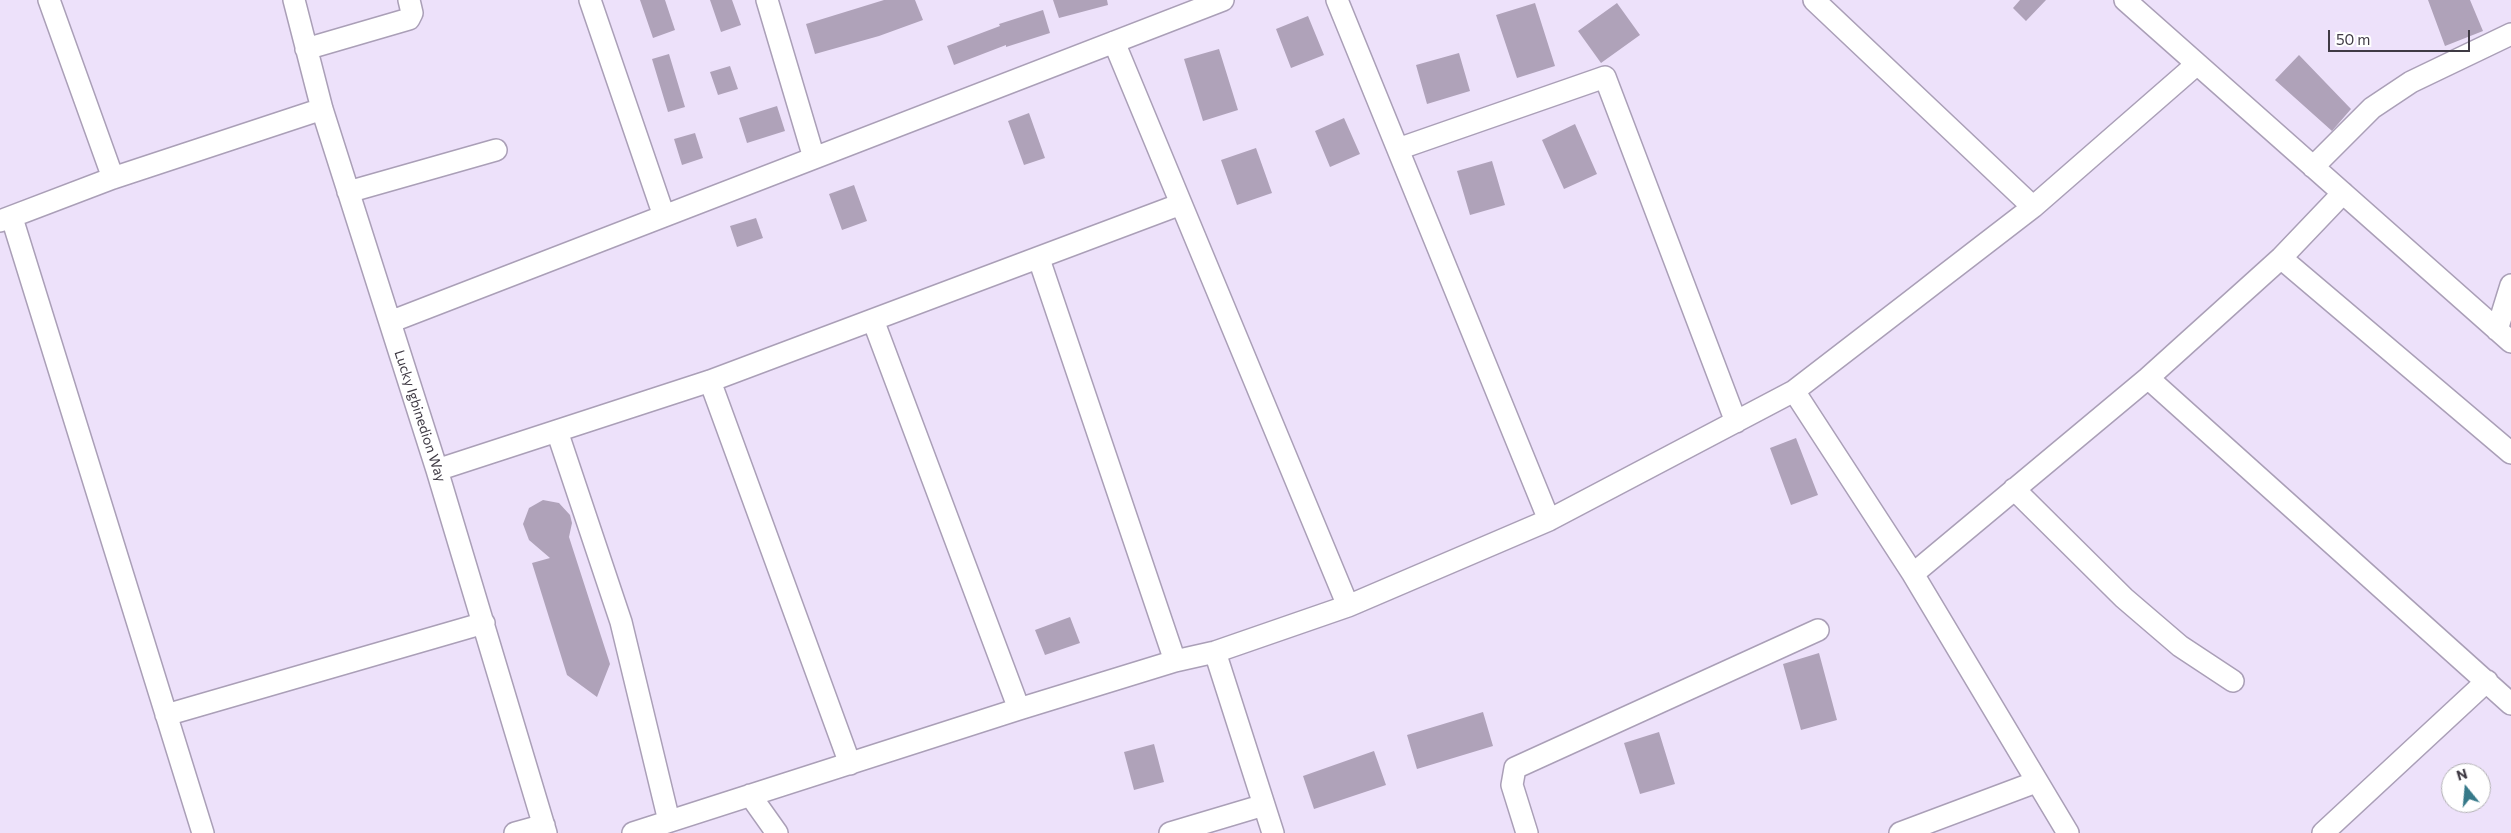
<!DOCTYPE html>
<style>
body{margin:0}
#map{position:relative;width:2511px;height:833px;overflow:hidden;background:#ede1fa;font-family:Commissioner,sans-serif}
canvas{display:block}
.north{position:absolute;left:2441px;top:763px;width:50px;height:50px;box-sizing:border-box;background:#fff;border:1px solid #b2b0b4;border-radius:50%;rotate:343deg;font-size:14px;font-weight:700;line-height:20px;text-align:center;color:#3f3a44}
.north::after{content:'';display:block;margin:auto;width:18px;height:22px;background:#367989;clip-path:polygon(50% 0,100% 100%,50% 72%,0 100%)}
.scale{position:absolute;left:2328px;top:30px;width:142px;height:22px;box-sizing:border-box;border:2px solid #3f3a44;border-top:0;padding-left:6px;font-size:15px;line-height:18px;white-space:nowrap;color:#3f3a44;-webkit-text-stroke:4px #fff;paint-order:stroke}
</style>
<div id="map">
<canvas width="2511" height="833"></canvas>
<div class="north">N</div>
<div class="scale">50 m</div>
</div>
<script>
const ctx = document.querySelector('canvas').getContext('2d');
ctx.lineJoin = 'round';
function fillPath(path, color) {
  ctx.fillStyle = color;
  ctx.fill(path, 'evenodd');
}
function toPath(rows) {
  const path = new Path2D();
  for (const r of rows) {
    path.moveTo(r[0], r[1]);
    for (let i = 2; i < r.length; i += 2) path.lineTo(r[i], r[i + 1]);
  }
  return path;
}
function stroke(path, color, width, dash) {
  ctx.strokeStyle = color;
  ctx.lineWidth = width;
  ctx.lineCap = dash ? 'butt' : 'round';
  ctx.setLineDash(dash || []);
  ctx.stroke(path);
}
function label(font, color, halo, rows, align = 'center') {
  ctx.font = font + ' Commissioner,sans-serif';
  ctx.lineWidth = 4;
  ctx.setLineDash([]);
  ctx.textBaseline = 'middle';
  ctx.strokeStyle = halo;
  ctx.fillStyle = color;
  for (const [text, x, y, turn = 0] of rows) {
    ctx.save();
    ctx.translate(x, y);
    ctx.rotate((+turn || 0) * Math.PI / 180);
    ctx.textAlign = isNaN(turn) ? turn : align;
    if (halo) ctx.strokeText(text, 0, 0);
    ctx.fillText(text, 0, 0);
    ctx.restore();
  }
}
fillPath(toPath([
 [640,0,665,0,675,30,653,38],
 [710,0,732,0,741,25,721,32],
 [884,0,915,0,923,20,879,36,815,54,806,24],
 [1053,0,1107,0,1108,5,1059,18],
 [2020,0,2046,0,2026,21,2013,8],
 [2428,0,2470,0,2483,31,2445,46],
 [1535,3,1555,66,1517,78,1496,15],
 [1617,3,1640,35,1601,63,1578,31],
 [1043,10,1050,33,1006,47,1006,45,954,65,947,46,1000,26,999,24],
 [1308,16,1324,55,1291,68,1276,29],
 [1219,49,1238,110,1203,121,1184,59],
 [1459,53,1470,91,1427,104,1416,65],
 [669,54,685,107,668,112,652,59],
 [2299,55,2351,109,2332,131,2275,80],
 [730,66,738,89,718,95,710,72],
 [777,106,785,131,747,143,739,118],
 [1029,113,1045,158,1024,165,1008,121],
 [1344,118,1360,154,1330,167,1315,131],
 [1575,124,1597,174,1564,189,1542,140],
 [695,133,703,158,682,165,674,139],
 [1256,148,1272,193,1237,205,1221,160],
 [1492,161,1505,205,1470,215,1457,171],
 [854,185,867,221,842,230,829,194],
 [756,218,763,238,737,247,730,226],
 [1796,438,1818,495,1791,505,1770,448],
 [543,500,559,503,570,515,572,523,569,537,610,664,597,697,567,675,532,563,550,558,529,540,523,524,529,508],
 [1070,617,1080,643,1045,655,1035,630],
 [1819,653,1837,720,1801,730,1783,664],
 [1483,712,1493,746,1417,769,1407,735],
 [1659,732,1675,784,1640,794,1624,743],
 [1154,744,1164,782,1134,790,1124,752],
 [1374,751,1386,785,1314,809,1303,776]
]), '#afa2b9');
const minor = toPath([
 [49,0,113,178],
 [294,0,322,109,437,470,546,833],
 [590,0,664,216],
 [767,0,814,158],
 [1337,0,1549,520,1794,391,2033,207,2197,64],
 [1814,0,2033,207],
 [2125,0,2511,342],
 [306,49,409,19,412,13,409,0],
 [1398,149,1605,77,1736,422],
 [2313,167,2372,108,2411,82,2511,34],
 [348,192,496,150],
 [12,218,203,833],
 [0,221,113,178,322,109],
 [2281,258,2511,453],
 [1039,259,1175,661],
 [873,320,1019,709],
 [390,322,1223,0],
 [2497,330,2511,285],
 [2148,378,2511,704],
 [710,381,850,764],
 [1794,391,1913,574,2068,833],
 [557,431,621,622,669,821],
 [437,470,710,381,1181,204],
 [2014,489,2124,598,2180,646,2233,681],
 [1913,574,2148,378,2281,258,2343,193],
 [1348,606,1549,520],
 [1215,652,1273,833],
 [166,715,484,623],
 [750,795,777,833],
 [515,833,544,825],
 [633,833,1019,709,1175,661,1215,652,1348,606,1114,42],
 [1170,833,1264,805],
 [1527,833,1512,785,1515,768,1818,630],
 [1900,833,2036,782],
 [2323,833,2487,681]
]);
stroke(minor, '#aa9fb7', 24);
stroke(minor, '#fff', 21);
label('14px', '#3f3a44', '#fff', [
 ["Lucky Igbinedion Way",420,416,72]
]);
</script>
